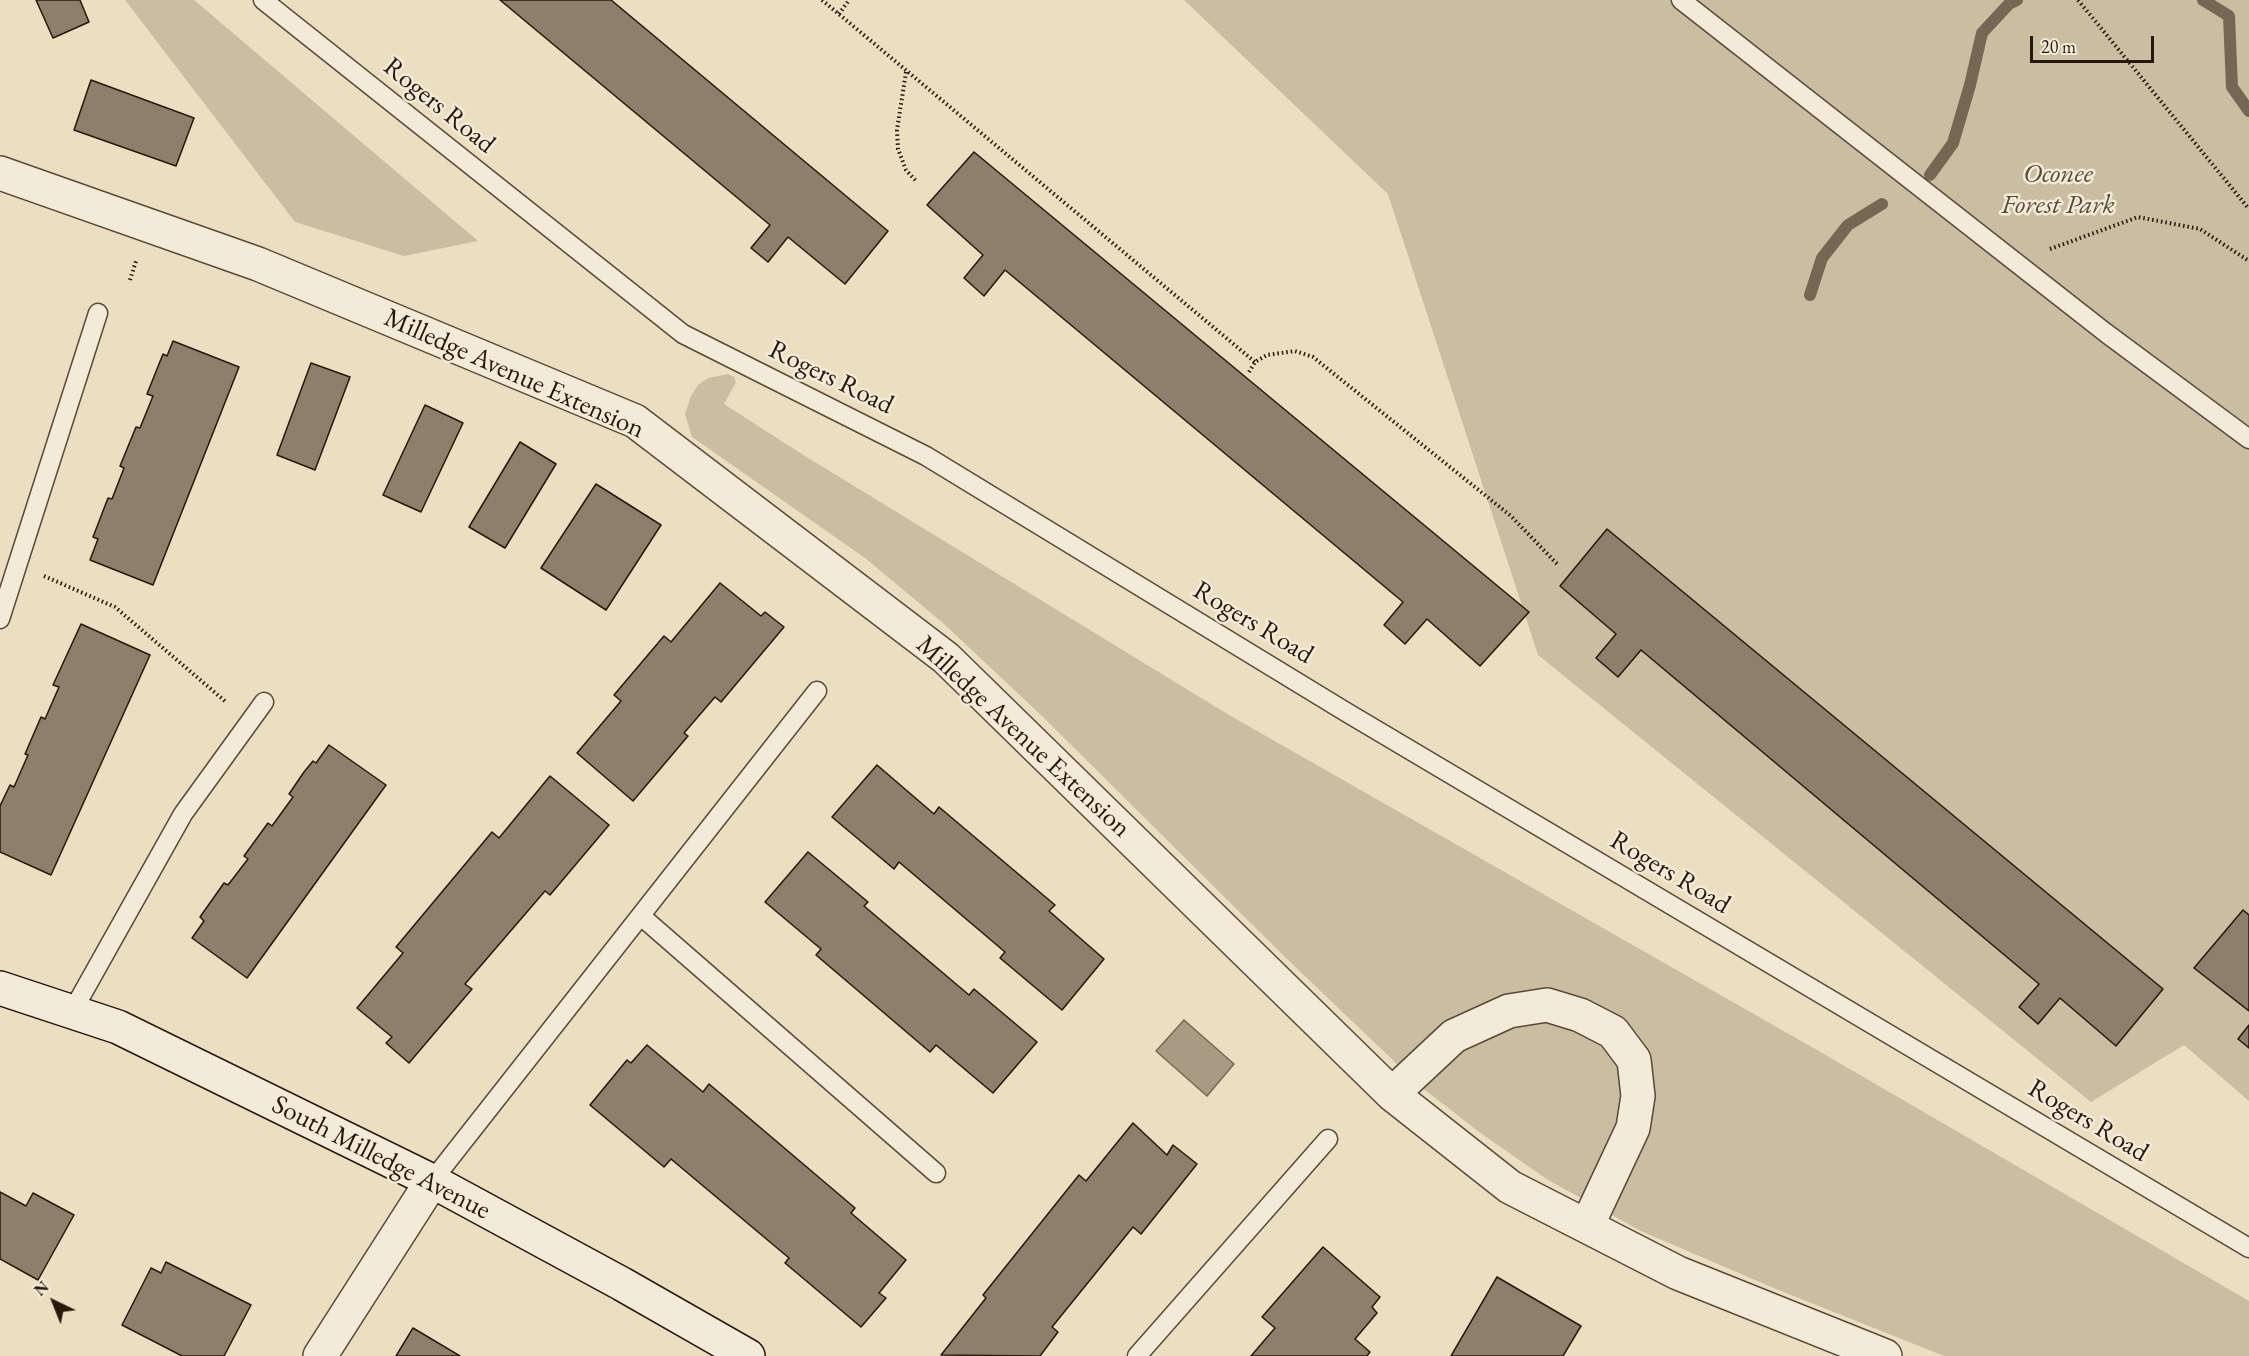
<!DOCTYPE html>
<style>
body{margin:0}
#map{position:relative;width:2249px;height:1356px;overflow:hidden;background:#ecdfc1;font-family:"EB Garamond",serif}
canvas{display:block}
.north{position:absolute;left:24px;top:1272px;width:60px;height:60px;-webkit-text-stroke:4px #f3ead7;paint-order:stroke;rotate:317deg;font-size:16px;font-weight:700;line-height:24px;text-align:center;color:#26180c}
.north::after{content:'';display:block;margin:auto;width:21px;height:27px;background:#26180c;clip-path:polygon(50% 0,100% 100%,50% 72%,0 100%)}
.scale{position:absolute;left:2030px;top:36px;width:124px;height:27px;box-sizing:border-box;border:3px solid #26180c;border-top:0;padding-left:8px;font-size:18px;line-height:21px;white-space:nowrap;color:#26180c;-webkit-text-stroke:4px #f3ead7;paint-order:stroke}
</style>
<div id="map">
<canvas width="2249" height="1356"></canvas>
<div class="north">N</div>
<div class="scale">20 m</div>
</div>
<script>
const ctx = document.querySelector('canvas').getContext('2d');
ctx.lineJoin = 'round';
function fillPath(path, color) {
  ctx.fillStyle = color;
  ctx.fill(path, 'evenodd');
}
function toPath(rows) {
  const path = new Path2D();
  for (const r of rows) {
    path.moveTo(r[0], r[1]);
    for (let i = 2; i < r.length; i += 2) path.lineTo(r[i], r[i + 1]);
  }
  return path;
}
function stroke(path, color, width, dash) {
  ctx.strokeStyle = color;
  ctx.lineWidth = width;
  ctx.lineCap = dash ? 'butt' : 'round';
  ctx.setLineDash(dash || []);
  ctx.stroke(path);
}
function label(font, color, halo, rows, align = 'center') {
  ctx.font = font + ' "EB Garamond",serif';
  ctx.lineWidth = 5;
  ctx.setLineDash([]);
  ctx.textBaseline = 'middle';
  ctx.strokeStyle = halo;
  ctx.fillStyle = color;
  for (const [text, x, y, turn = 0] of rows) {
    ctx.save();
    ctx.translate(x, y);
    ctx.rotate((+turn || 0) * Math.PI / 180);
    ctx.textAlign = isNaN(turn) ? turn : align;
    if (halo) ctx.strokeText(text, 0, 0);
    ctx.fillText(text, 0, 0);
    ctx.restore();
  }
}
fillPath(toPath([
 [125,0,194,0,478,241,404,256,295,222],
 [1184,0,2249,0,2249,1101,2184,1045,2091,1102,1538,655,1388,194],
 [728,374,734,377,736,382,724,404,805,456,1229,715,1817,1050,2249,1301,2249,1356,1944,1356,1776,1289,1641,1231,1548,1180,1479,1132,1420,1086,1286,958,1042,716,943,623,865,558,692,437,685,414,691,396,698,385,708,378]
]), '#cabda2');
const water = toPath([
 [1184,1020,1234,1064,1207,1096,1156,1051,1184,1020]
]);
fillPath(water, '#a99b83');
stroke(water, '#756753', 1.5);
stroke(toPath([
 [2203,0,2229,16,2232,87,2249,111],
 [1930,175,1953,143,1970,85,1982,33,2009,4,2017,0],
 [1810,295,1822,258,1848,225,1882,204]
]), '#756753', 12);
const building = toPath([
 [36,0,80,0,89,22,53,38,36,0],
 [500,0,611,0,888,231,845,284,788,237,768,262,751,248,770,225,500,0],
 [91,80,194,118,176,166,74,130,91,80],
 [974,152,1529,612,1480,666,1427,619,1405,644,1384,625,1403,602,1005,270,984,296,964,278,983,255,927,205,974,152],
 [173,341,239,367,153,585,90,560,98,539,93,537,108,498,112,499,124,468,120,466,136,427,140,428,153,396,147,394,163,354,167,356,173,341],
 [311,363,350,377,315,470,277,455,311,363],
 [425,405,463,423,421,512,383,495,425,405],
 [520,442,556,464,505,548,469,527,520,442],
 [596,484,661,525,606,610,541,568,596,484],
 [1607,529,2163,989,2116,1046,2060,998,2038,1024,2019,1007,2039,984,1641,650,1618,677,1596,658,1616,634,1560,586,1607,529],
 [720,583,761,616,765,612,784,627,721,702,715,697,684,733,688,736,633,801,577,753,621,701,614,695,664,636,671,642,720,583],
 [81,624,150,655,51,875,0,852,0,806,10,785,14,787,28,755,25,754,41,717,45,719,59,687,53,685,81,624],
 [329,745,386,785,247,978,192,938,204,921,200,917,224,883,228,885,248,859,244,856,268,823,272,826,293,797,289,794,304,772,313,761,316,763,329,745],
 [877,765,934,814,939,807,1055,905,1049,911,1104,959,1062,1010,1000,958,1005,952,899,862,894,869,832,817,877,765],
 [550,776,609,825,550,895,545,891,465,984,472,989,409,1063,386,1043,392,1037,357,1008,403,953,396,947,492,832,499,838,550,776],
 [808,852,868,902,864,906,969,995,974,989,1037,1042,993,1093,936,1045,930,1052,816,955,821,949,765,902,808,852],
 [2243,910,2249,915,2249,1011,2194,968,2243,910],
 [2249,1025,2249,1048,2238,1039,2249,1025],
 [647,1045,703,1092,709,1084,855,1208,851,1213,906,1260,879,1293,886,1298,861,1327,785,1263,789,1258,671,1159,664,1167,590,1105,627,1060,631,1063,647,1045],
 [1133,1123,1167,1155,1173,1145,1197,1164,1141,1234,1133,1227,1052,1327,1058,1332,1040,1356,941,1355,986,1298,983,1295,1079,1175,1086,1181,1133,1123],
 [0,1192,26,1206,33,1193,74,1215,38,1280,0,1259,0,1192],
 [1323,1247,1380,1297,1372,1307,1377,1313,1355,1339,1370,1352,1367,1356,1251,1356,1275,1328,1262,1317,1323,1247],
 [166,1262,251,1305,224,1356,182,1356,122,1325,151,1268,161,1273,166,1262],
 [1497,1277,1581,1326,1563,1356,1451,1356,1497,1277],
 [413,1328,460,1356,396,1356,413,1328]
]);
fillPath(building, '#8d7f6a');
stroke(building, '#26180c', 1.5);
const service = toPath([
 [263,0,683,334,926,456,1346,712,2249,1248],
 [1681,0,2106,333,2249,439],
 [0,619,98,313],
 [641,916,936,1173],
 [72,1012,183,814,264,702],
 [432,1181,817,691],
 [1137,1356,1328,1139]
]);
const minor = toPath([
 [0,173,258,264,635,421,946,658,1392,1094,1510,1187,1678,1273,1885,1356],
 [1392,1094,1454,1036,1509,1011,1547,1005,1580,1015,1613,1032,1634,1060,1638,1096,1633,1128,1587,1226],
 [320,1356,432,1181]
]);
const secondary = toPath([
 [0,988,118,1027,432,1181,622,1284,748,1356]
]);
stroke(service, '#584a39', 21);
stroke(minor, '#584a39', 36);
stroke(secondary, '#26180c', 36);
stroke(toPath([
 [822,0,1255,362],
 [2078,0,2249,209],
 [839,14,849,0],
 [906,72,897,130,898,149,906,170,917,182],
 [2050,249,2138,217,2200,229,2249,261],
 [130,280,136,261],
 [1249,372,1255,362,1267,355,1295,351,1313,357,1511,516,1557,564],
 [44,576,115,607,226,702]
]), '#26180c', 4, [1.5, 3]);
stroke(service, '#f3ead7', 18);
stroke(minor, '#f3ead7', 33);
stroke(secondary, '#f3ead7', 33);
label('27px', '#26180c', '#f3ead7', [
 ["Rogers Road",439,106,39],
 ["Milledge Avenue Extension",514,374,24],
 ["Rogers Road",831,378,26],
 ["Rogers Road",1253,623,31],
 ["Milledge Avenue Extension",1023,737,43],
 ["Rogers Road",1670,873,31],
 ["Rogers Road",2088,1121,31],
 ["South Milledge Avenue",381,1158,27]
]);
label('italic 27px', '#574a39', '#f3ead7', [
 ["Oconee",2058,175],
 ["Forest Park",2058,206]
]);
</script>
